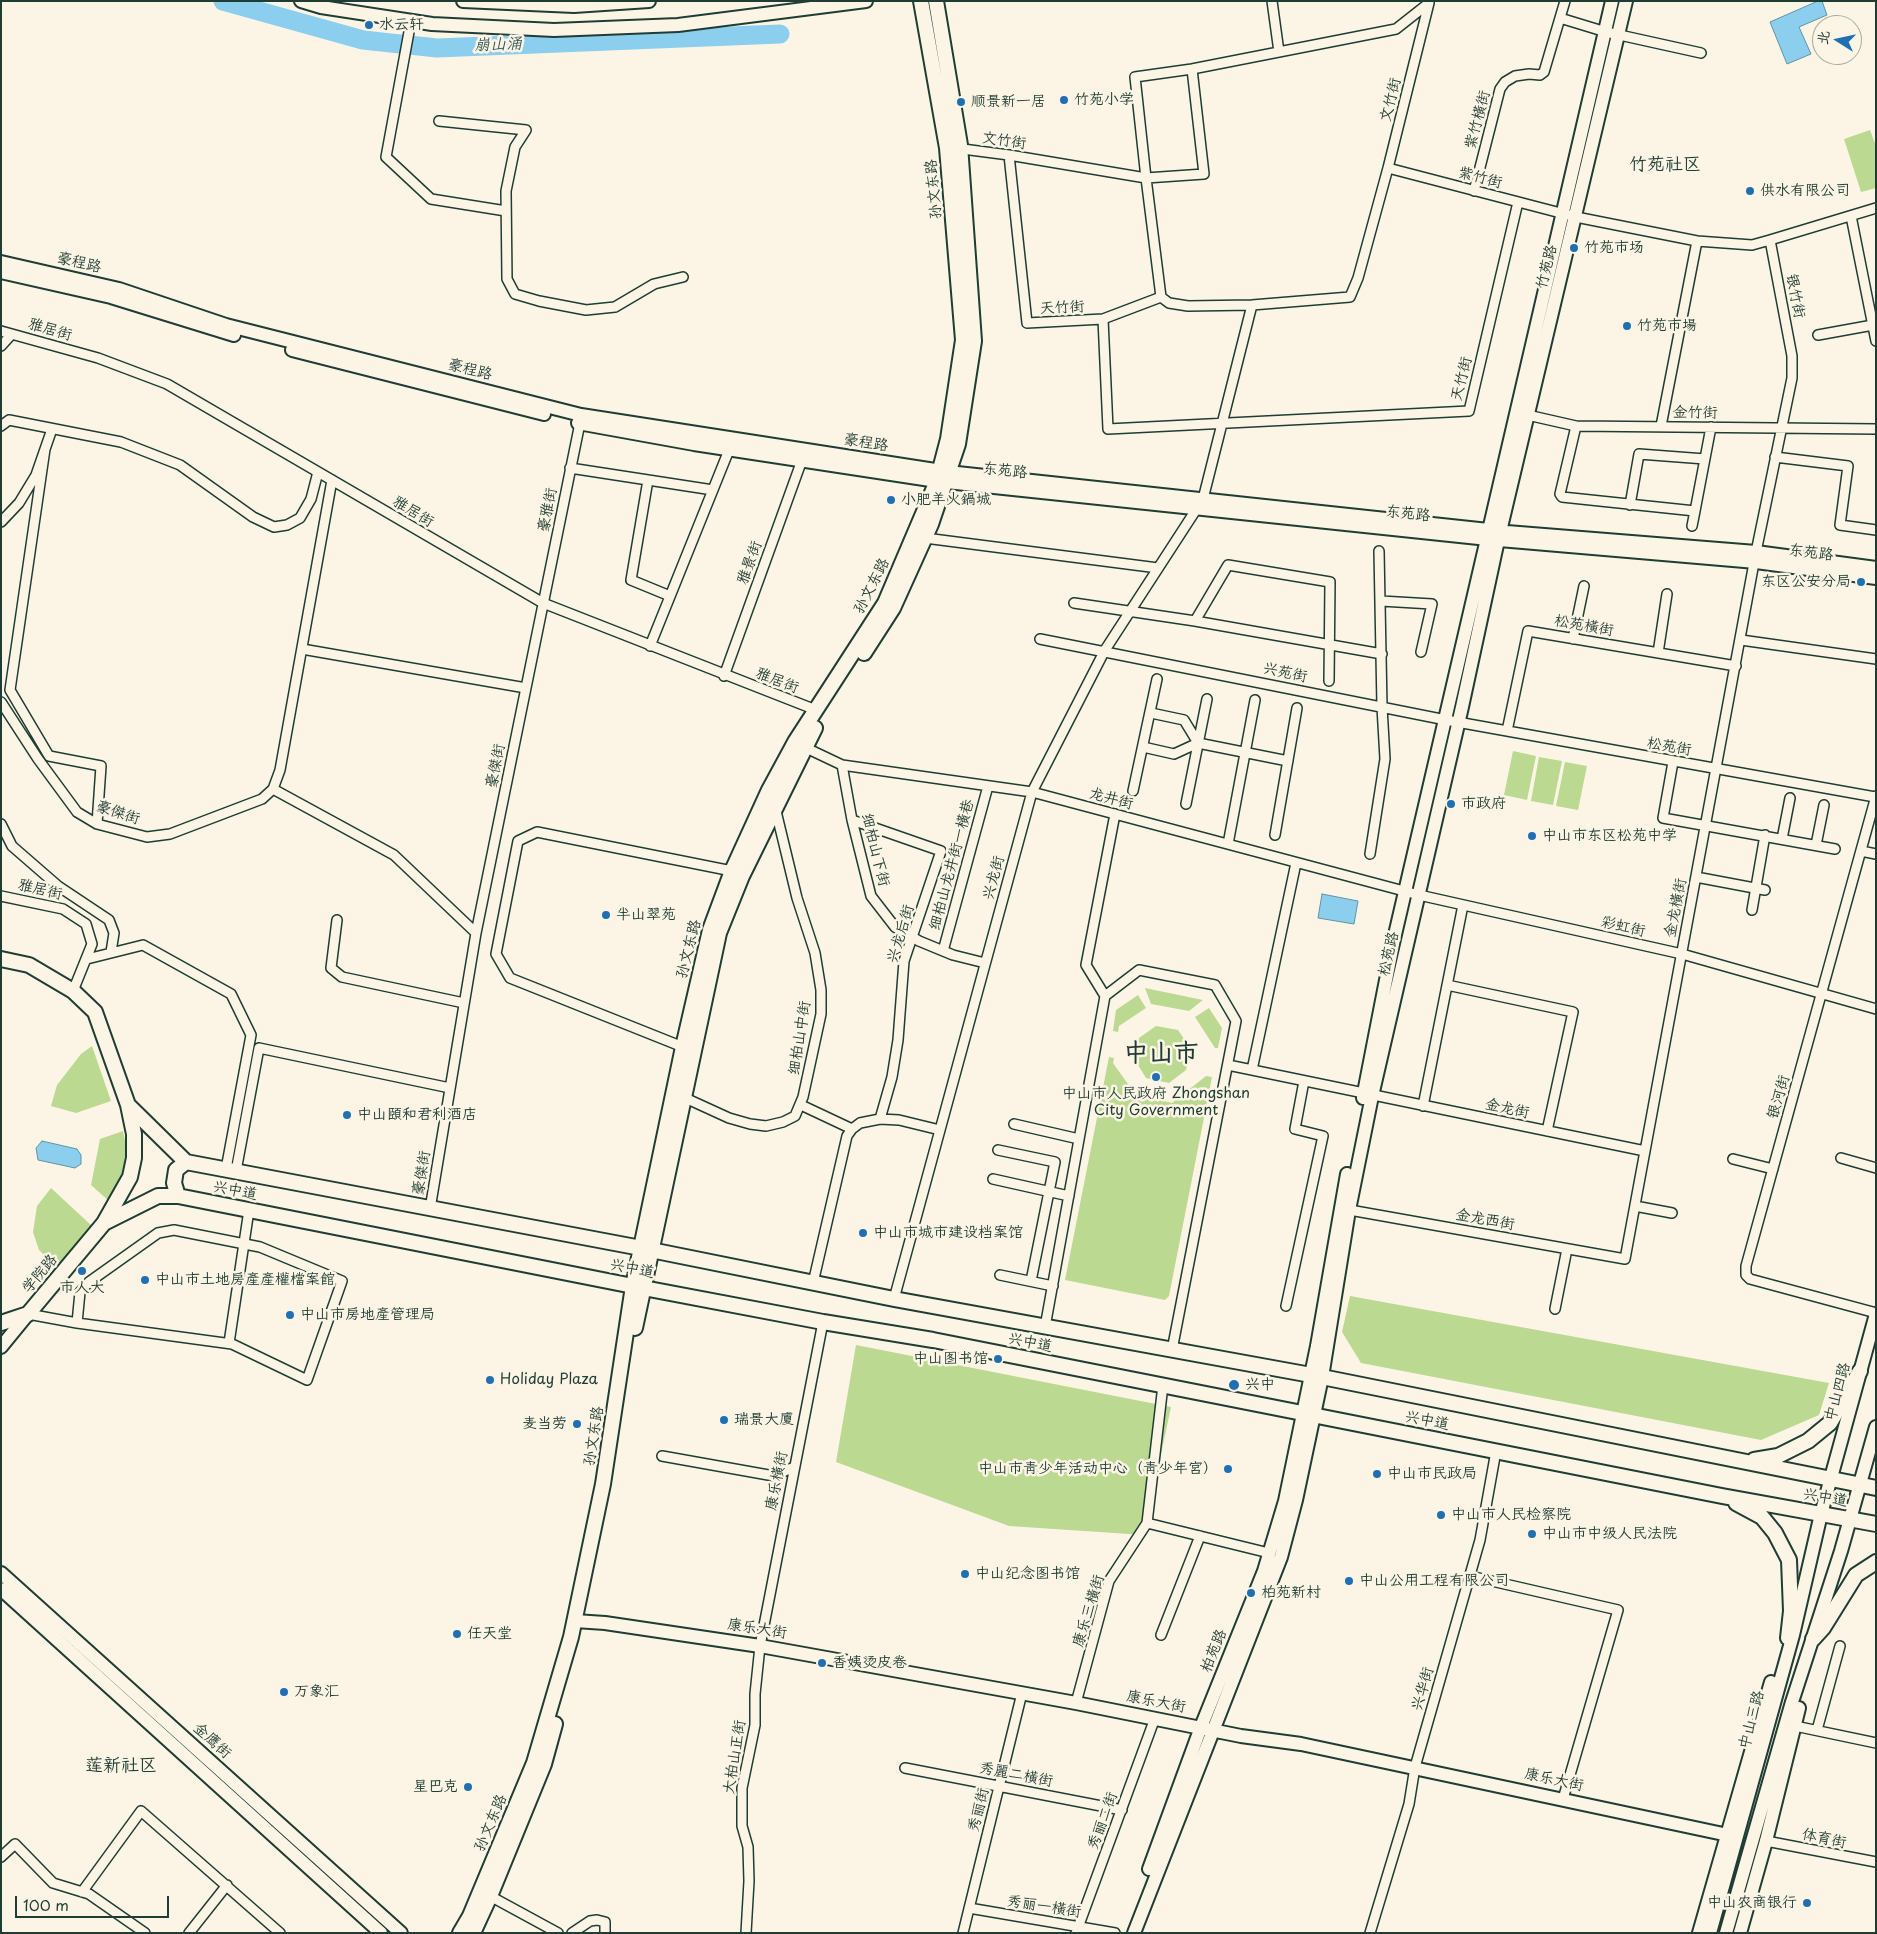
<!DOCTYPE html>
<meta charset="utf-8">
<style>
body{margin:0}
#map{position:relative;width:1877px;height:1934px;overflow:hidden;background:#fcf5e5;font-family:"Playpen Sans","LXGW WenKai TC",sans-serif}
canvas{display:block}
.frame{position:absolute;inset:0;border:2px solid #1f3d34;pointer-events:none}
.north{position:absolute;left:1812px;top:15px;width:50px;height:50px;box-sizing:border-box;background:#fcf5e5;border:1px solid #a4ab9e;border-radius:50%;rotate:280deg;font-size:14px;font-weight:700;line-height:20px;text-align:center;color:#1f3d34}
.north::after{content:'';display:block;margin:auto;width:18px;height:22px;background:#1f6fb2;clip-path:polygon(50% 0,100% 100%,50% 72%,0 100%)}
.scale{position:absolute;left:15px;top:1896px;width:154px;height:22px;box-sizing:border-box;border:2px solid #1f3d34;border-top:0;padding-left:6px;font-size:15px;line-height:18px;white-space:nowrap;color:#1f3d34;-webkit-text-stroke:4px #fcf5e5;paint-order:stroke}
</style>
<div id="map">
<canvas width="1877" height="1934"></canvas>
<div class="frame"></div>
<div class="north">北</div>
<div class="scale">100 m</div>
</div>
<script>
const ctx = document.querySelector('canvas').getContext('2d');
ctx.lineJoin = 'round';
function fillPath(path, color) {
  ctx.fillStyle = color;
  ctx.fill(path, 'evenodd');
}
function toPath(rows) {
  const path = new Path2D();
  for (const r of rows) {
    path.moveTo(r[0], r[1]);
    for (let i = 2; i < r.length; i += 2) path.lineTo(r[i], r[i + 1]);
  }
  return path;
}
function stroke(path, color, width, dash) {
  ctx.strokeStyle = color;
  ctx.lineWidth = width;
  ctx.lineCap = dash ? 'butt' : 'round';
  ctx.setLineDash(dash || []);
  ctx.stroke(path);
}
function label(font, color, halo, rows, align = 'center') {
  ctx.font = font + ' "Playpen Sans","LXGW WenKai TC",sans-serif';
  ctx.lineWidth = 5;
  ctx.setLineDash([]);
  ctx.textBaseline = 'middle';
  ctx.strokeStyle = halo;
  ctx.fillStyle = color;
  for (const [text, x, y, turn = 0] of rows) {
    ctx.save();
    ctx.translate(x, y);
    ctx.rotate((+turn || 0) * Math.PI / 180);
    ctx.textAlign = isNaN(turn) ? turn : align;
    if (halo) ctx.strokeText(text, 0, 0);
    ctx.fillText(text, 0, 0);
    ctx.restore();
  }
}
fillPath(toPath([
 [1870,130,1876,146,1876,188,1861,192,1844,139],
 [1513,751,1536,756,1527,800,1504,795],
 [1539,757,1562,761,1553,805,1531,801],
 [1565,762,1587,766,1578,810,1556,806],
 [1145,988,1203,1000,1189,1011,1151,1004],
 [1138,995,1146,1008,1119,1026,1118,1032,1113,1031,1116,1010],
 [1209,1008,1222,1028,1218,1048,1215,1048,1195,1017],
 [1156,1026,1178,1030,1191,1049,1186,1070,1169,1083,1146,1078,1135,1060,1139,1038],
 [92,1046,111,1101,76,1113,51,1106,57,1085,81,1054],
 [1109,1057,1114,1058,1113,1063,1135,1094,1172,1103,1206,1076,1212,1077,1169,1296,1165,1300,1065,1280],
 [123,1131,126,1146,124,1174,110,1202,91,1185,100,1139],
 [51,1188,92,1226,56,1267,39,1250,33,1232,37,1206],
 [1350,1296,1829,1383,1819,1415,1761,1440,1361,1363,1342,1332],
 [856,1345,1171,1407,1144,1535,1009,1526,836,1462]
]), '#bcd991');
const water = toPath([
 [1818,1,1822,1,1827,15,1799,27,1811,54,1787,64,1770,22,1818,1],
 [1322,894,1358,901,1354,924,1318,918,1322,894],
 [42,1141,77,1149,81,1155,81,1164,75,1168,38,1160,36,1148,42,1141]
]);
fillPath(water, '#8cceed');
stroke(water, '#6094a3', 1);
stroke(toPath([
 [223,1,363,40,437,48,780,34]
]), '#8cceed', 19);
const street = toPath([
 [1272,1,1279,52],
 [1560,18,1606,32,1701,53],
 [411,21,386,157,431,199,506,211],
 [439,121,526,130,515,147,506,191,507,279,515,294,539,301,586,310,615,307,654,284,683,277],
 [955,148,1009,155,1146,178,1135,77,1192,69,1396,29,1429,3,1388,168,1358,278,1350,297,1252,305,1188,306,1169,303,1161,297,1146,178,1204,174,1192,69],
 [1009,155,1027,323,1103,319,1108,429,1469,411,1518,202],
 [1474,191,1500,89,1505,82,1515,76,1529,74,1540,75,1544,72,1565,1],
 [1851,216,1876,341],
 [1770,240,1876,208],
 [1103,319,1161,297],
 [1,331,98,358,167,384,543,603,816,710],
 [1818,335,1873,325],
 [1,346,12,334],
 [1523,414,1576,426,1876,429],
 [1,426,9,420,121,442,180,465,253,517,274,527,287,525,300,518,311,499,318,472],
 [1576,426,1560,494,1562,497,1695,511,1692,526],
 [1661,426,1697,241],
 [45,449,10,690,49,756,101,766,97,824],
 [1775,457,1848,466,1840,525,1876,530],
 [570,468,713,490],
 [648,480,631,580,670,596],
 [1630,505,1639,454,1705,459],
 [1695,511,1711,427],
 [1,522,19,503,36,475,52,429],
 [925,538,1158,568],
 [1381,601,1432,604,1421,652],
 [1074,603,1195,621,1382,654],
 [1195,621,1228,565,1330,582,1329,681],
 [1040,639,1446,720,1875,797],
 [1573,639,1584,586],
 [1741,640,1876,659],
 [650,646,729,450],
 [302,649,526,688],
 [1658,653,1667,594],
 [724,676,802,460],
 [1,702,38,759,77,812,97,824,147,837,170,834,262,799,273,789,280,770,332,480],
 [1151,713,1184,720,1198,743],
 [1507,731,1528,631,1736,666],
 [802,746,842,765,1032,792,1419,895,1682,954,1876,1009],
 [1143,747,1174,754,1198,743,1288,761],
 [1673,762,1663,818,1835,849],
 [842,765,852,820,871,896,895,927,919,941,953,955,985,963],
 [273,789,394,855,476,933],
 [1133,791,1157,679],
 [1876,796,1746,1266,1746,1275,1750,1279,1876,1313],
 [1186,804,1207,699],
 [852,820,941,851,904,961,898,1040,892,1077,880,1119],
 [1,824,12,846,58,886,109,920,114,933,111,952],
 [1275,835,1297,708],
 [1782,839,1790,798],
 [1228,844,1255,700],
 [1816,845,1824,805],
 [1861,851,1876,854],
 [1370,854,1385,759,1382,707,1379,551],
 [1696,877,1765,890],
 [1,896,63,909,86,924,92,944,73,991],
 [1752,910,1765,835],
 [337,920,331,968,342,977,464,1003],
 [943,951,988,786],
 [87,959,143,945,231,994,251,1035,226,1169],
 [1447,985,1573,1012,1547,1131],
 [1105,996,1139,970,1215,985,1236,1021,1172,1350],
 [683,1047,510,978,496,954,518,841,537,832,732,871],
 [1228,1065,1645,1151],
 [1252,1070,1296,863],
 [683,1097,729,1118,750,1124,766,1126,783,1122,795,1116,803,1097,821,1014,821,990,815,953,797,898,775,807],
 [801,1105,852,1129],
 [1423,1106,1463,905],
 [1014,1124,1079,1139],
 [998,1150,1055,1162,1031,1281],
 [1841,1158,1876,1168],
 [1733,1159,1773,1169],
 [236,1171,259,1048,450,1088],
 [993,1179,1069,1196],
 [1635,1206,1672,1213],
 [430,1209,476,933,580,423],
 [1344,1209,1625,1259,1756,552,1792,378,1792,356,1770,240,1752,245,1697,241,1576,217,1388,168],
 [1000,1275,1053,1286],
 [813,1283,847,1136,852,1129,860,1123,880,1119,899,1120,940,1130],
 [894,1299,1032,792,1105,650,1203,499,1252,305],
 [1286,1306,1323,1136,1295,1129,1304,1081],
 [1555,1309,1567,1249],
 [28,1314,77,1323,232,1344,307,1380,342,1281,260,1247,174,1230,158,1233,89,1282,80,1292,77,1323],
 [1045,1327,1105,996,1086,965,1115,814],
 [229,1343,249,1210],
 [662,1456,774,1476,794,1467],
 [1147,1523,1269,1553],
 [1470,1576,1618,1610,1563,1799],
 [1161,1635,1200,1536],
 [1076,1703,1109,1581,1147,1523,1163,1385],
 [1795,1726,1876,1743],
 [1817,1730,1840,1646],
 [905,1768,1122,1810],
 [1766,1841,1876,1862],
 [1,1857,15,1844,53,1883,89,1894,145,1933],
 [82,1892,141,1811,280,1933],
 [490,1896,558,1933],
 [969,1908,1115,1933],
 [189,1933,227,1885],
 [572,1933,590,1921,597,1920,605,1922,605,1933],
 [746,1933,749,1881,748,1847,742,1826,742,1788,755,1725,755,1694,760,1646,823,1322],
 [963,1933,1022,1693],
 [1076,1933,1155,1718],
 [1370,1933,1409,1804,1415,1767,1480,1540,1496,1451]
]);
const secondary = toPath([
 [301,1,321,7,432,24,554,30,678,25,866,1],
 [463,1,574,6,649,1],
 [1,262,119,289,226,325,581,415,948,472,1507,532,1756,552,1876,568],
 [1,272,111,297,234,335],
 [292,350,544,414],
 [578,423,694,444,937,481,1488,539,1756,562,1876,578],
 [1363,1098,1394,939,1612,1],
 [1,1347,28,1314],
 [1,1573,401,1933],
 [1,1589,381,1933],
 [575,1621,605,1623,760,1646,1076,1703,1241,1736,1301,1744,1728,1835],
 [1149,1869,1201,1727,1264,1571,1285,1501,1317,1346,1347,1174],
 [1134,1933,1281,1557,1296,1500,1322,1377,1349,1210,1372,1096,1462,707,1498,540,1626,1],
 [1699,1933,1771,1682],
 [1710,1933,1793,1635,1821,1514,1876,1314],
 [1726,1933,1792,1702,1841,1551,1876,1427],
 [1740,1933,1766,1841,1799,1708]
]);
const primary = toPath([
 [864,653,893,608,931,524,958,444,974,341,960,145,936,1],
 [1,959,29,965,73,991,95,1012,128,1105,134,1134,134,1158,130,1177,104,1223,28,1314,1,1323],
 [128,1105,186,1162],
 [186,1162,641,1248,894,1299,1322,1377,1876,1488],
 [178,1196,174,1183,176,1170,186,1162],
 [104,1223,158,1196,178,1196,633,1286,823,1322,933,1340,1722,1496,1876,1524],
 [635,1328,719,933,742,876,815,728],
 [1754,1460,1778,1456,1808,1441,1830,1423,1860,1371],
 [1736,1503,1762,1517,1775,1533,1789,1560,1791,1611,1788,1638],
 [1813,1639,1823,1628,1856,1575,1876,1562],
 [460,1933,470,1916,534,1763,571,1637,603,1484,633,1286,683,1047,710,930,732,871,769,790,795,742,885,603,937,481,948,439,963,340,947,148,921,1],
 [473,1933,490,1896,544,1764,555,1724]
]);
stroke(street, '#1f3d34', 12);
stroke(secondary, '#1f3d34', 16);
stroke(primary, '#1f3d34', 18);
stroke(street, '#fcf5e5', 9);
stroke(secondary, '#fcf5e5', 12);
stroke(primary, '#fcf5e5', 14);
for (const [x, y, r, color] of [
 [369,25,5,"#1f6fb2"],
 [1064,100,5,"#1f6fb2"],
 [961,102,5,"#1f6fb2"],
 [1750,191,5,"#1f6fb2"],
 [1574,248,5,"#1f6fb2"],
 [1627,326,5,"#1f6fb2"],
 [891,500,5,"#1f6fb2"],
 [1861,582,5,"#1f6fb2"],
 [1451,804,5,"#1f6fb2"],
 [1532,836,5,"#1f6fb2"],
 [606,915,5,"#1f6fb2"],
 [1156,1077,5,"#1f6fb2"],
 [347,1115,5,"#1f6fb2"],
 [863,1233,5,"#1f6fb2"],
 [82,1271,5,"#1f6fb2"],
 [145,1280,5,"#1f6fb2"],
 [290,1315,5,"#1f6fb2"],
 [998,1359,5,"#1f6fb2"],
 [490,1380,5,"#1f6fb2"],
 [1234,1385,6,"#1f6fb2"],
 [724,1420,5,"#1f6fb2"],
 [577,1424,5,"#1f6fb2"],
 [1228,1469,5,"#1f6fb2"],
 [1377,1474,5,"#1f6fb2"],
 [1441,1515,5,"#1f6fb2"],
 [1532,1534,5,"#1f6fb2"],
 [965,1574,5,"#1f6fb2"],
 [1349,1581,5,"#1f6fb2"],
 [1251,1593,5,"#1f6fb2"],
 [457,1634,5,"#1f6fb2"],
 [822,1663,5,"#1f6fb2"],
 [284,1692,5,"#1f6fb2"],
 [468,1787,5,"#1f6fb2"],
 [1807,1903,5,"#1f6fb2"]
]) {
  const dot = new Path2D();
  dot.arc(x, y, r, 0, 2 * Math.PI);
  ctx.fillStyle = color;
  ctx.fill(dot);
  stroke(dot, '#fcf5e5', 2);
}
label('15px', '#1f3d34', '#fcf5e5', [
 ["水云轩",379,25],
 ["竹苑小学",1074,100],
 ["顺景新一居",971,102],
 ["供水有限公司",1760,191],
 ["竹苑市场",1584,248],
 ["竹苑市場",1637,326],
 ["小肥羊火鍋城",901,500],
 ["东区公安分局",1851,582,"right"],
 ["市政府",1461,804],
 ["中山市东区松苑中学",1542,836],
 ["半山翠苑",616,915],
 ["中山市人民政府 Zhongshan",1156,1094,"center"],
 ["City Government",1156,1111,"center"],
 ["中山頤和君利酒店",357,1115],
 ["中山市城市建设档案馆",873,1233],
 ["中山市土地房產產權檔案館",155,1280],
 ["市人大",82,1288,"center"],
 ["中山市房地產管理局",300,1315],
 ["中山图书馆",988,1359,"right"],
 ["Holiday Plaza",500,1380],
 ["兴中",1245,1385],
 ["瑞景大廈",734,1420],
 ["麦当劳",567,1424,"right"],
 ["中山市青少年活动中心（青少年宫）",1218,1469,"right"],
 ["中山市民政局",1387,1474],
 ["中山市人民检察院",1451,1515],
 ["中山市中级人民法院",1542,1534],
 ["中山纪念图书馆",975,1574],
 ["中山公用工程有限公司",1359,1581],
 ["柏苑新村",1261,1593],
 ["任天堂",467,1634],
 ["香姨烫皮卷",832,1663],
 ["万象汇",294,1692],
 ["星巴克",458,1787,"right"],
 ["中山农商银行",1797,1903,"right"]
], 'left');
label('15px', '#1f3d34', '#fcf5e5', [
 ["文竹街",1391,100,-76],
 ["紫竹横街",1478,120,-75],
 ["文竹街",1004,141,8],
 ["紫竹街",1480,178,15],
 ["孙文东路",934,189,-95],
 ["豪程路",79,263,13],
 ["竹苑路",1547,267,-76],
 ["银竹街",1795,296,79],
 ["天竹街",1062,308,-3],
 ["雅居街",50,330,16],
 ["豪程路",470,370,14],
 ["天竹街",1462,379,-76],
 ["金竹街",1695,413,1],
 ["豪程路",866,443,9],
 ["东苑路",1005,471,6],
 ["豪雅街",548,510,-79],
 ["雅居街",413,512,31],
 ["东苑路",1408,514,6],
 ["东苑路",1811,553,7],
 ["雅景街",750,563,-70],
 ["孙文东路",872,586,-63],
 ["松苑横街",1584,626,10],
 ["兴苑街",1285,673,12],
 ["雅居街",777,681,21],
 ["松苑街",1669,747,10],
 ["豪傑街",496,766,-79],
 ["龙井街",1111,799,15],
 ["豪傑街",118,813,18],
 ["细柏山下街",875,850,76],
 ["细柏山龙井街一横巷",952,865,-75],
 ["兴龙街",994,878,-75],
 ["雅居街",40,890,13],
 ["金龙横街",1676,908,-79],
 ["彩虹街",1623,927,13],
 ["兴龙后街",901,934,-73],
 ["孙文东路",689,949,-76],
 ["松苑路",1389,954,-77],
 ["细柏山中街",800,1038,-81],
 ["银河街",1779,1097,-74],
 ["金龙街",1507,1109,12],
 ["豪傑街",422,1173,-81],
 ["兴中道",235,1191,11],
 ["金龙西街",1485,1220,10],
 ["兴中道",632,1269,11],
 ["学院路",40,1274,-50],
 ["兴中道",1030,1343,11],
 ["中山四路",1838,1392,-75],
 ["兴中道",1427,1421,11],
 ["孙文东路",594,1436,-81],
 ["康乐横街",777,1481,-79],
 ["兴中道",1825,1498,10],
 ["康乐三横街",1089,1611,-73],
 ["康乐大街",757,1629,9],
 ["柏苑路",1214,1651,-68],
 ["兴华街",1423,1689,-74],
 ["康乐大街",1156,1702,11],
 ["中山三路",1752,1720,-75],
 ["金鹰街",212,1741,42],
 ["大柏山正街",735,1757,-81],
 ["秀麗二橫街",1016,1775,11],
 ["康乐大街",1554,1780,12],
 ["秀丽街",979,1810,-76],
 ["秀丽二街",1103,1821,-70],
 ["孙文东路",491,1823,-67],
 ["体育街",1824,1839,12],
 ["秀丽一横街",1044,1907,9]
]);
label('italic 16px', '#355a59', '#fcf5e5', [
 ["崩山涌",498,45,-2]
]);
label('18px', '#1f3d34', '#fcf5e5', [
 ["竹苑社区",1665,165],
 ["莲新社区",121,1766]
]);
label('bold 25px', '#1f3d34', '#fcf5e5', [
 ["中山市",1161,1054]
]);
</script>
